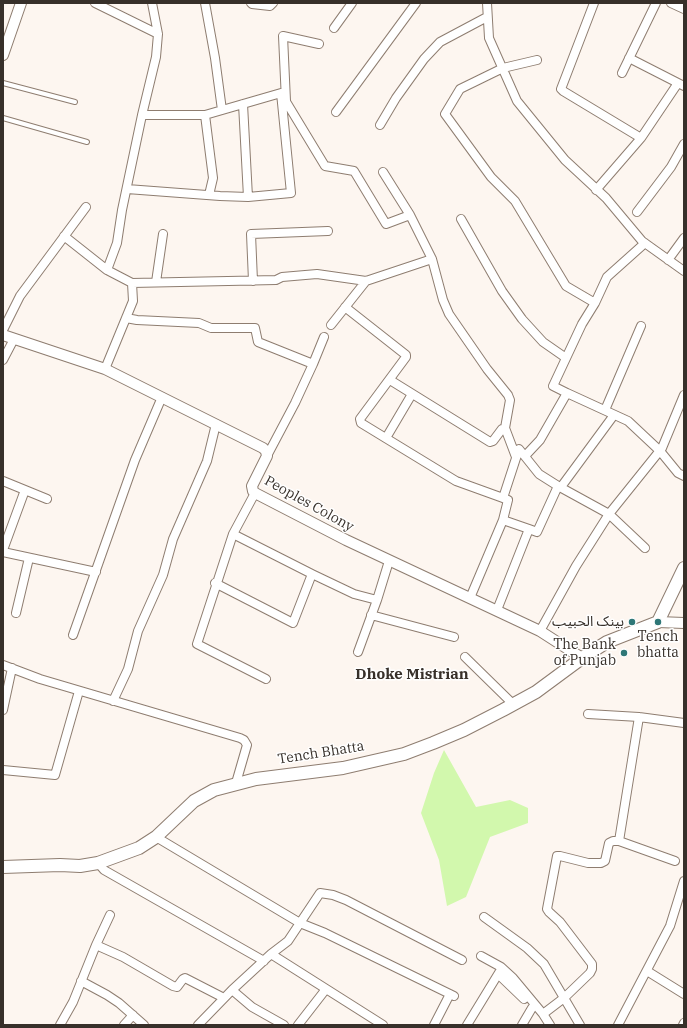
<!DOCTYPE html>
<meta charset="utf-8">
<style>
body{margin:0}
#map{position:relative;width:687px;height:1028px;overflow:hidden;background:#fdf6f0;font-family:"IBM Plex Serif",serif}
canvas{display:block}
.frame{position:absolute;inset:0;border:4px solid #37302a;pointer-events:none}
</style>
<div id="map">
<canvas width="687" height="1028"></canvas>
<div class="frame"></div>
</div>
<script>
const ctx = document.querySelector('canvas').getContext('2d');
ctx.lineJoin = 'round';
function fillPath(path, color) {
  ctx.fillStyle = color;
  ctx.fill(path, 'evenodd');
}
function toPath(rows) {
  const path = new Path2D();
  for (const r of rows) {
    path.moveTo(r[0], r[1]);
    for (let i = 2; i < r.length; i += 2) path.lineTo(r[i], r[i + 1]);
  }
  return path;
}
function stroke(path, color, width, dash) {
  ctx.strokeStyle = color;
  ctx.lineWidth = width;
  ctx.lineCap = dash ? 'butt' : 'round';
  ctx.setLineDash(dash || []);
  ctx.stroke(path);
}
function label(font, color, halo, rows, align = 'center') {
  ctx.font = font + ' "IBM Plex Serif","Noto Sans Arabic",serif';
  ctx.lineWidth = 3;
  ctx.setLineDash([]);
  ctx.textBaseline = 'middle';
  ctx.strokeStyle = halo;
  ctx.fillStyle = color;
  for (const [text, x, y, turn = 0] of rows) {
    ctx.save();
    ctx.translate(x, y);
    ctx.rotate((+turn || 0) * Math.PI / 180);
    ctx.textAlign = isNaN(turn) ? turn : align;
    if (halo) ctx.strokeText(text, 0, 0);
    ctx.fillText(text, 0, 0);
    ctx.restore();
  }
}
fillPath(toPath([
 [444,750,476,807,510,800,528,808,528,823,490,837,466,897,447,906,439,860,421,813,434,773]
]), '#d2f8ad');
const service = toPath([
 [3,83,75,102],
 [3,118,87,142]
]);
const minor = toPath([
 [95,3,158,34],
 [205,3,215,58,222,110],
 [251,3,252,4,270,6,273,3],
 [487,3,489,38,517,101,565,160,606,198,642,241,684,271],
 [594,3,561,89,563,91,641,138],
 [671,3,684,9],
 [334,28,352,3],
 [629,58,678,83],
 [537,60,503,68,460,89,445,114,491,177,515,201,566,286,595,303],
 [622,73,656,3],
 [282,95,325,166,354,171,386,224,410,215],
 [286,101,283,36,319,44],
 [243,104,248,197],
 [336,112,416,3],
 [205,115,213,178,209,195],
 [380,125,396,98,424,59,440,42,487,17],
 [383,172,410,215,432,259,443,300,449,314,487,369,508,395,510,400,505,428,516,457],
 [127,189,220,196,248,197,291,193,281,93,205,115,142,115],
 [596,190,641,138,678,83,684,86],
 [637,212,671,167,684,144],
 [461,219,502,291,522,319,543,342,566,358],
 [64,236,107,270,117,243,122,210,142,115,156,57,158,34,152,3],
 [668,260,684,238],
 [107,270,132,283,276,280,282,277,317,274,366,281,432,259],
 [253,281,251,234,328,231],
 [156,282,163,234],
 [345,307,406,355,406,357,360,419,361,423,456,481,503,498],
 [126,318,137,320,199,323,211,328,255,328,258,342,313,364,324,337],
 [331,325,366,281],
 [3,330,20,296,86,207],
 [3,360,14,339],
 [105,369,133,301,132,283],
 [390,380,490,442,493,441,502,429,505,428],
 [567,393,553,386,582,324,595,303,607,277,645,243],
 [605,410,641,326],
 [386,438,412,394],
 [267,456,295,403,313,364],
 [525,456,540,440,567,393,628,421,660,451,678,473,684,476],
 [3,481,47,499],
 [561,487,614,415],
 [255,493,233,534,197,644,266,679],
 [503,520,508,500,503,498,519,449,539,474,558,486],
 [233,534,312,574],
 [3,550,25,490],
 [3,552,96,572],
 [215,583,293,623,312,574,354,594,377,600,389,561],
 [470,598,503,520,529,529],
 [497,610,529,529,537,532,558,486,609,514,645,548],
 [16,613,29,558],
 [371,615,454,637],
 [540,631,576,566,609,514,662,448,684,395],
 [73,635,135,460,162,397],
 [358,652,377,600],
 [465,657,514,705],
 [3,665,40,679,240,738,244,740,247,745,236,783],
 [113,701,128,669,138,631,163,575,173,539,207,461,216,424],
 [3,710,12,668],
 [588,714,639,717,684,723],
 [3,770,55,775,79,691],
 [156,837,300,923,325,933,454,996],
 [619,841,639,717],
 [98,863,104,870,264,961],
 [484,917,527,948,544,964,580,1025],
 [96,945,123,957,173,986,177,987,183,979,185,978,224,998],
 [271,954,383,1025],
 [481,956,501,967,513,978,543,1014,550,1025],
 [647,971,684,994],
 [499,975,524,999],
 [81,981,107,995,119,1003,144,1025],
 [232,990,252,1007,284,1025],
 [543,1014,564,998,590,973,592,969,592,964,560,922,549,912,547,909,557,856,560,856,588,863,601,863,605,861,609,843,613,841,619,841,675,861],
 [60,1025,73,1002,96,945,110,915],
 [124,1025,133,1015],
 [198,1025,232,990,271,954,288,941,320,893,333,895,346,900,462,960],
 [298,1025,326,989],
 [434,1025,450,994],
 [467,1025,500,971],
 [522,1025,532,1008],
 [618,1025,670,926,684,881],
 [683,1025,684,1023]
]);
const tertiary = toPath([
 [3,55,21,3],
 [3,335,105,369,263,448,266,451,267,456,252,486,253,491,255,493,346,540,540,631,582,658],
 [658,622,684,623]
]);
const secondary = toPath([
 [3,867,60,865,80,866,98,863,139,848,156,837,194,801,214,790,256,779,343,768,404,754,433,743,464,730,503,710,536,692,582,658,607,642,658,622,684,568]
]);
stroke(service, '#8e7d70', 6);
stroke(minor, '#8e7d70', 10);
stroke(tertiary, '#8e7d70', 12);
stroke(secondary, '#8e7d70', 14);
stroke(service, '#fff', 4);
stroke(minor, '#fff', 8);
stroke(tertiary, '#fff', 10);
stroke(secondary, '#fff', 12);
for (const [x, y, r, color] of [
 [632,622,4,"#2e7777"],
 [658,622,4,"#2e7777"],
 [624,653,4,"#2e7777"]
]) {
  const dot = new Path2D();
  dot.arc(x, y, r, 0, 2 * Math.PI);
  ctx.fillStyle = color;
  ctx.fill(dot);
  stroke(dot, '#fff', 1.5);
}
label('14px', '#37302a', '#fff', [
 ["Peoples Colony",309,504,29],
 ["Tench Bhatta",321,753,-9]
]);
label('14px', '#37302a', '#fff', [
 ["بينک الحبيب",624,622],
 ["Tench",658,637,"center"],
 ["bhatta",658,653,"center"],
 ["The Bank",616,645],
 ["of Punjab",616,661]
], 'right');
label('bold 15px', '#37302a', '#fff', [
 ["Dhoke Mistrian",412,675]
]);
</script>
